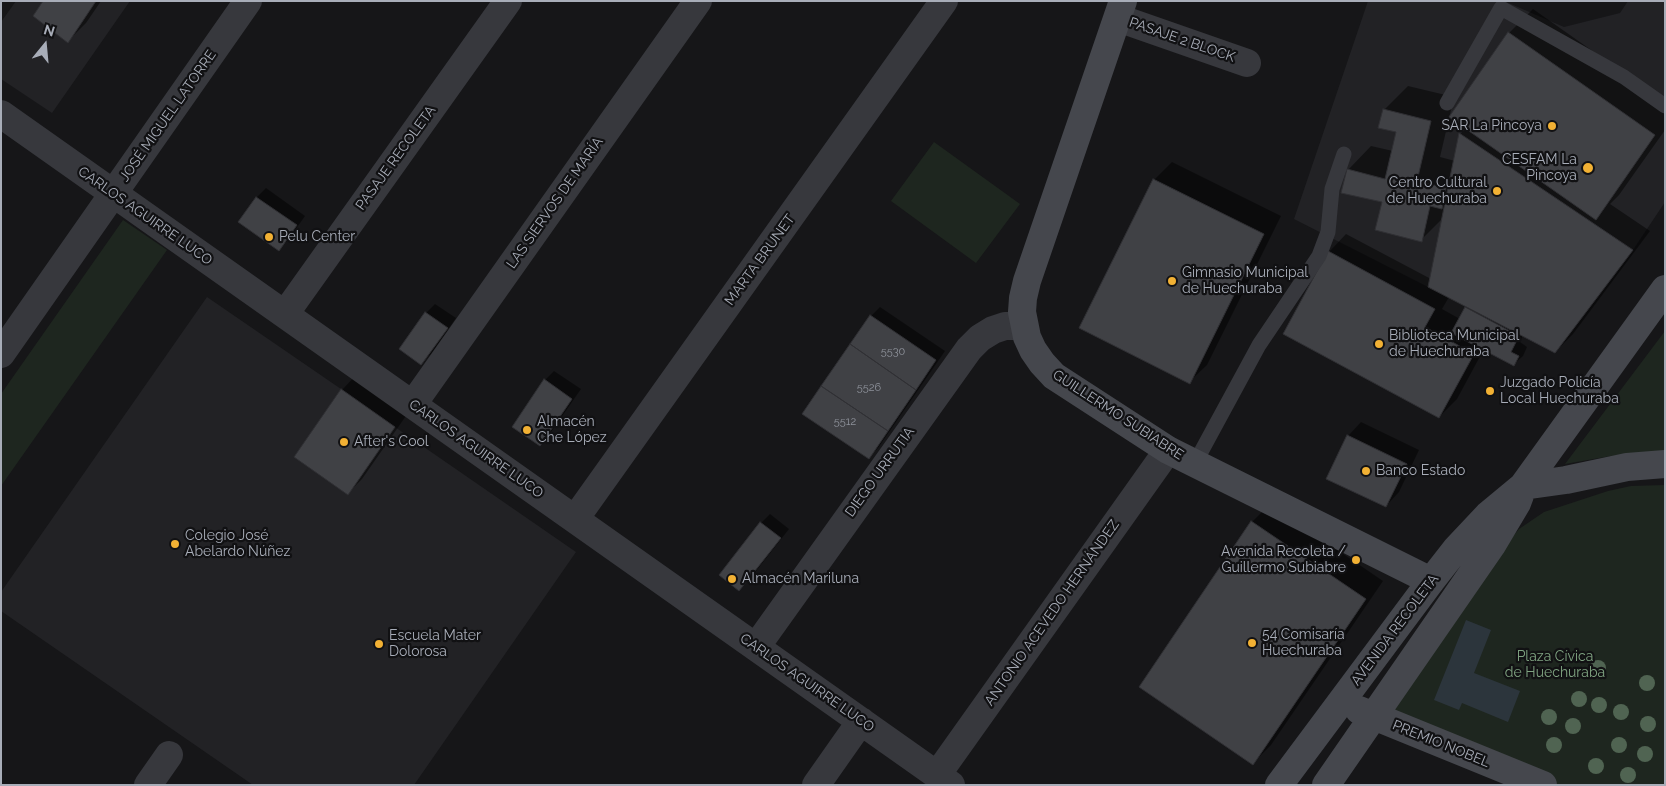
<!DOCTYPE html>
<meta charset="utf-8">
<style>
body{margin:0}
#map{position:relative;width:1666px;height:786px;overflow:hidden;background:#161618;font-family:Raleway,sans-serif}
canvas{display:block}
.frame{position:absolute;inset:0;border:2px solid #a8adb8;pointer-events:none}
.north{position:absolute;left:20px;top:20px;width:50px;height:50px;-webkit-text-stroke:4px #111113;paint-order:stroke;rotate:17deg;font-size:14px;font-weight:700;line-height:20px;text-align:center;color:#a8adb8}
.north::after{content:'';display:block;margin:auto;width:18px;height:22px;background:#a8adb8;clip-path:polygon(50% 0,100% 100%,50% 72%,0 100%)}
</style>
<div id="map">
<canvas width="1666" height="786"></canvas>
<div class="frame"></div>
<div class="north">N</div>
</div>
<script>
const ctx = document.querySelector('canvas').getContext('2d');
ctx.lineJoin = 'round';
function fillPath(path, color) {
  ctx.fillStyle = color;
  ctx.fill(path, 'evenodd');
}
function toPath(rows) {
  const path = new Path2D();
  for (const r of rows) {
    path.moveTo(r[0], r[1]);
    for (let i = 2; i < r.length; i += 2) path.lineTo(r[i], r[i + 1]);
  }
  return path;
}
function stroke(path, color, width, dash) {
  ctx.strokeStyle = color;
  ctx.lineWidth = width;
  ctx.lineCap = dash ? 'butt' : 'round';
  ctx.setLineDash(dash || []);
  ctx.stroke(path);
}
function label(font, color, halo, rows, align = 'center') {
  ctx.font = font + ' Raleway,sans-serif';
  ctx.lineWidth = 4.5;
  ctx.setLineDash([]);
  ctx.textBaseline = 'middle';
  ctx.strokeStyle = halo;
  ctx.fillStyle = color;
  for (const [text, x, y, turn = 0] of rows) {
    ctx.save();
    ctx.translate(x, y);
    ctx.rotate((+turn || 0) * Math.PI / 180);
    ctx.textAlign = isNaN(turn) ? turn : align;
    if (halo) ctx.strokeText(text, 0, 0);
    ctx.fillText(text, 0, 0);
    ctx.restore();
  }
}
fillPath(toPath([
 [16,1,130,1,52,113,1,79,1,22],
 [1368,1,1504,1,1564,27,1620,13,1628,1,1665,1,1665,202,1633,250,1460,134,1428,287,1294,219],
 [207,297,341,389,294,457,348,495,395,427,576,552,414,785,253,785,1,611,1,592]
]), '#222225');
fillPath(toPath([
 [934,142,1020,204,976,263,891,201],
 [123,220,167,250,1,486,1,394],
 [1665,331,1665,453,1611,456,1565,464],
 [1665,485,1665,785,1557,785,1427,734,1395,712,1394,700,1503,548,1519,529,1544,512,1608,491,1631,486]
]), '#1e261f');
fillPath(toPath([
 [1466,620,1491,630,1474,673,1520,691,1508,722,1462,703,1459,710,1434,700]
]), '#2c353c');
fillPath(toPath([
 [44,1,101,1,86,23,68,41],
 [1533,9,1665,102,1665,130,1619,195,1610,204,1650,231,1573,334,1555,352,1523,335,1520,342,1527,347,1523,356,1513,365,1484,349,1457,399,1439,417,1329,252,1346,234,1431,279,1443,218,1421,240,1383,201,1348,170,1371,146,1393,151,1397,131,1384,110,1408,86,1454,97,1440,157,1455,161,1460,134,1467,128,1451,116,1509,33],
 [1449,297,1467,306,1460,319,1442,309],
 [1172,162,1281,216,1207,365,1189,382,1080,328,1154,180],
 [266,188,305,216,288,240,279,249,240,222,257,197],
 [435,304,456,318,431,354,421,363,426,313],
 [880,307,945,351,878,448,868,458,871,316],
 [554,371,581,389,549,435,540,444,545,380],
 [355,376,408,413,362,479,348,493,342,390],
 [1361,422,1419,450,1399,492,1386,506,1348,436],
 [1270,504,1383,581,1271,745,1253,763,1140,686,1252,522],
 [770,514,789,529,749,580,739,589,761,523]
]), '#0007');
const building = toPath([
 [43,1,96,1,68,43,33,16,43,1],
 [1508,32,1655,135,1596,220,1449,117,1508,32],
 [1383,109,1431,121,1417,181,1446,188,1442,209,1430,206,1422,242,1375,230,1382,202,1341,193,1347,169,1385,179,1396,132,1378,128,1383,109],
 [1459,133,1633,250,1555,353,1428,287,1459,133],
 [1153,179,1264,234,1190,384,1079,328,1153,179],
 [256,197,297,225,279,251,238,222,256,197],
 [1328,251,1435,309,1425,327,1474,354,1439,418,1283,334,1328,251],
 [1465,307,1519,336,1511,352,1519,356,1514,366,1451,333,1465,307],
 [425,312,448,328,421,365,399,349,425,312],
 [870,315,936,360,916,390,850,344,870,315],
 [850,344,916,390,888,431,821,386,850,344],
 [544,379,572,399,540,446,512,427,544,379],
 [821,386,888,431,869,459,802,414,821,386],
 [341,389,395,427,348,495,294,457,341,389],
 [1347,435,1407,464,1386,507,1326,479,1347,435],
 [1251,521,1366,599,1253,765,1139,687,1251,521],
 [760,522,781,538,739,591,719,575,760,522]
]);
fillPath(building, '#404145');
stroke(building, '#303034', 1);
stroke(toPath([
 [1447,103,1501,8,1624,77,1665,106],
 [1195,463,1259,345,1319,256,1328,232,1332,189,1344,154]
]), '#37383d', 15);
stroke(toPath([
 [1118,18,1247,63],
 [1,114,951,785],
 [285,314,508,1],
 [1,354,248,1],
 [413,404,698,1],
 [575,519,944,1],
 [756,647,969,349,980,338,993,330,1005,326,1024,326],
 [937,775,1168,450],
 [148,785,169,755],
 [816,785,861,721]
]), '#37383d', 28);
stroke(toPath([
 [1123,1,1027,281,1023,298,1022,312,1027,337,1033,350,1042,363,1054,376,1168,450,1431,581],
 [1523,486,1566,480,1627,467,1665,464],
 [1359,710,1543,785],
 [1279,785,1431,581,1456,549,1488,515,1523,486,1665,289],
 [1326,785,1492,545,1517,503,1520,495]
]), '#45474d', 28);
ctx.fillStyle = '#506452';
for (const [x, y] of [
 [1598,668],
 [1647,683],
 [1579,699],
 [1599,705],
 [1621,712],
 [1549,717],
 [1648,724],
 [1573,726],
 [1554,745],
 [1619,745],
 [1645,754],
 [1596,766],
 [1628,775]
]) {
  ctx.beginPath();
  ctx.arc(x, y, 8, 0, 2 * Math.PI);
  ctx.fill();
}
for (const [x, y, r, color] of [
 [1552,126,5,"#f2b134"],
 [1588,168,6,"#f2b134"],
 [1497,191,5,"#f2b134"],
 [269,237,5,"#f2b134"],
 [1172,281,5,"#f2b134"],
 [1379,344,5,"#f2b134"],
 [1490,391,5,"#f2b134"],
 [527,430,5,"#f2b134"],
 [344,442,5,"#f2b134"],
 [1366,471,5,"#f2b134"],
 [175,544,5,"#f2b134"],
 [1356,560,5,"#f2b134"],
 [732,579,5,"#f2b134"],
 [1252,643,5,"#f2b134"],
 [379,644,5,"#f2b134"]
]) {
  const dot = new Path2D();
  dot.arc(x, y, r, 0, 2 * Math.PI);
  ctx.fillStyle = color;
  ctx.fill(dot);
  stroke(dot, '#111113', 2);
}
label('11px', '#8e929b', null, [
 ["5530",893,352],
 ["5526",869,388],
 ["5512",845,422]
]);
label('14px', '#a8adb8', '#111113', [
 ["PASAJE 2 BLOCK",1182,40,19],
 ["JOSÉ MIGUEL LATORRE",168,116,-55],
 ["PASAJE RECOLETA",396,158,-54],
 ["LAS SIERVOS DE MARÍA",555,203,-55],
 ["CARLOS AGUIRRE LUCO",145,216,35],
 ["MARTA BRUNET",760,260,-54],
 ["GUILLERMO SUBIABRE",1118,415,33],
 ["CARLOS AGUIRRE LUCO",476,449,35],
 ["DIEGO URRUTIA",880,472,-54],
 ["ANTONIO ACEVEDO HERNÁNDEZ",1052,613,-55],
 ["AVENIDA RECOLETA",1395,630,-53],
 ["CARLOS AGUIRRE LUCO",807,683,35],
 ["PREMIO NOBEL",1441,744,22]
]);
label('14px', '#a8adb8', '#111113', [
 ["SAR La Pincoya",1542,126,"right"],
 ["CESFAM La",1577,160,"right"],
 ["Pincoya",1577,176,"right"],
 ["Centro Cultural",1487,183,"right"],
 ["de Huechuraba",1487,199,"right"],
 ["Pelu Center",279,237],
 ["Gimnasio Municipal",1182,273],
 ["de Huechuraba",1182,289],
 ["Biblioteca Municipal",1389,336],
 ["de Huechuraba",1389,352],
 ["Juzgado Policía",1500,383],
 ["Local Huechuraba",1500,399],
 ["Almacén",537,422],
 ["Che López",537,438],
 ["After's Cool",354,442],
 ["Banco Estado",1376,471],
 ["Colegio José",185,536],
 ["Abelardo Núñez",185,552],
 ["Avenida Recoleta /",1346,552,"right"],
 ["Guillermo Subiabre",1346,568,"right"],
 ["Almacén Mariluna",742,579],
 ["54 Comisaría",1262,635],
 ["Huechuraba",1262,651],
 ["Escuela Mater",389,636],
 ["Dolorosa",389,652]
], 'left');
label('14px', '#7fa381', '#111113', [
 ["Plaza Cívica",1555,657],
 ["de Huechuraba",1555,673]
]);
</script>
